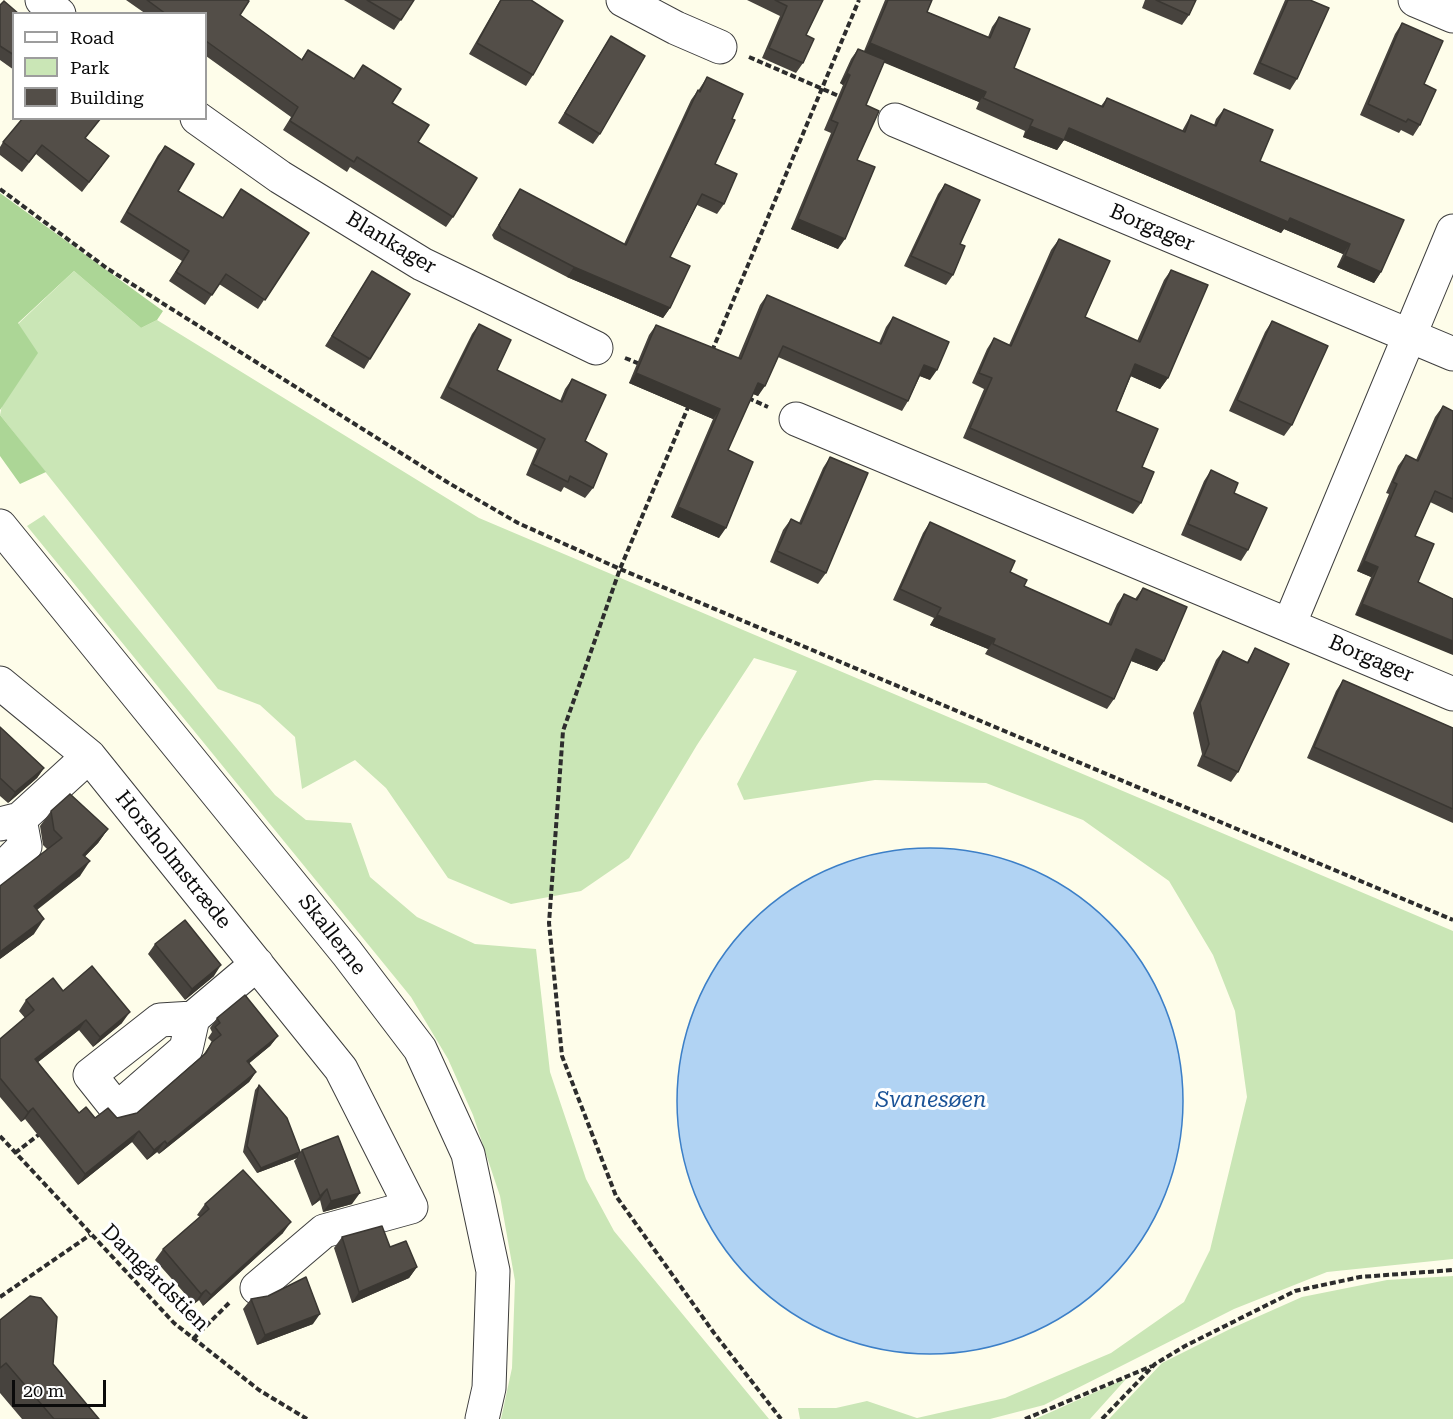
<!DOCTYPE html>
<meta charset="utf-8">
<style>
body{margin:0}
#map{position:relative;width:1453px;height:1419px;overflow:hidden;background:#fefdea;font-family:"Roboto Serif",serif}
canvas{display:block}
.legend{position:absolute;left:12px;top:12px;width:195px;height:108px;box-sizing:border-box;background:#fff;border:2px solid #9d9d9d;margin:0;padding:8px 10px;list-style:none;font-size:18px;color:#0b0b0b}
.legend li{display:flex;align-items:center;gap:12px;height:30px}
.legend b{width:30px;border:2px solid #9d9d9d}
.scale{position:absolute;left:12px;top:1380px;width:94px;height:27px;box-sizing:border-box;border:3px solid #0b0b0b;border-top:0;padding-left:8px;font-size:18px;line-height:21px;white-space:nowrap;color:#0b0b0b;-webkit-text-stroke:4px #fff;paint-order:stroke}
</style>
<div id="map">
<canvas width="1453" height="1419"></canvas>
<ul class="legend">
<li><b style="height:8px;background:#fff"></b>Road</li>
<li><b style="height:16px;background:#cae6b6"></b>Park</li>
<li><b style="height:16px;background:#534e48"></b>Building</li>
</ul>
<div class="scale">20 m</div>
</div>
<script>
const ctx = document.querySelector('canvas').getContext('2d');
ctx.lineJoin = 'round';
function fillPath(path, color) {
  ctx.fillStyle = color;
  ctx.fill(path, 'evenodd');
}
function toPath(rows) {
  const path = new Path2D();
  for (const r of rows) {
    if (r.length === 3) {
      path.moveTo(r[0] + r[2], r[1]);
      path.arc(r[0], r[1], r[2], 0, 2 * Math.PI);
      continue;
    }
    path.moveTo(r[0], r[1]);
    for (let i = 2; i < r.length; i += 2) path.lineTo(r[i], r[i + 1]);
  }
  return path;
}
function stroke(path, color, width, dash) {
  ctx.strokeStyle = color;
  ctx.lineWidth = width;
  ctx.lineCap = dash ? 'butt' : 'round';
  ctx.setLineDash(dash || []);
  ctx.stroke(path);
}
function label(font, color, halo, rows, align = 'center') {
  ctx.font = font + ' "Roboto Serif",serif';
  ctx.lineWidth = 6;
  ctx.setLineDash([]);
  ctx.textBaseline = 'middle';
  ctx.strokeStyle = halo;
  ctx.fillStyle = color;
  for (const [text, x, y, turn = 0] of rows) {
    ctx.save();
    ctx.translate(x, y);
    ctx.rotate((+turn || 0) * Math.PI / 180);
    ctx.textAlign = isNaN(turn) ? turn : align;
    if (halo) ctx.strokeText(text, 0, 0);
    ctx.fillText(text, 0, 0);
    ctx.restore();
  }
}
fillPath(toPath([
 [74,271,141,328,157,320,479,518,1453,931,1453,1259,1327,1272,1234,1309,1044,1405,990,1419,800,1419,798,1408,836,1408,867,1401,917,1418,1005,1398,1111,1353,1184,1302,1210,1250,1247,1097,1235,1011,1213,955,1169,881,1083,820,986,783,875,780,744,800,737,784,797,671,754,658,697,745,629,858,581,891,511,904,448,878,386,788,355,760,302,789,295,737,260,705,218,689,0,415,18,324],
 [44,515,275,795,306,820,351,823,370,877,417,917,475,944,536,949,550,1072,586,1179,614,1231,769,1419,501,1419,512,1368,515,1281,500,1196,473,1115,448,1059,411,997,27,526],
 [1453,1276,1453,1419,1109,1419,1162,1363,1230,1329,1302,1297,1387,1280],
 [1127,1378,1090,1419,1035,1419,1051,1412]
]), '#cae6b6');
fillPath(toPath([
 [0,193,163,311,157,320,141,328,74,271,18,323,38,353,0,410],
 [0,415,46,472,20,484,0,456]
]), '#acd696');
const water = toPath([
 [930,1101,253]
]);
fillPath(water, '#b1d3f3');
stroke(water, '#3c7fc7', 1.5);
const minor = toPath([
 [42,0,59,14],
 [623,0,676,28,720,47],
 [1415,0,1453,16],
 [197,118,280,177,422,264,596,348],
 [895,120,1453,354],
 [796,419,1453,694],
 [0,526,347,953,420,1049,468,1154,493,1271,489,1388,482,1419],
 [1289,625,1453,231],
 [0,683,89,756,341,1069,411,1207,324,1231,257,1288],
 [0,824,20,819,89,756],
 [0,871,25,846,20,819],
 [193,1018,186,1049,117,1109,90,1075,160,1020,193,1018,257,964]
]);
stroke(minor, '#3e3e3e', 35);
stroke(toPath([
 [749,57,841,97],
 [0,189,108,269,447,482,518,523,620,569,1453,920],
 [712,351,859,0],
 [625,358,640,364],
 [748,398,768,407],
 [689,405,620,569,563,731,549,923,562,1056,616,1196,714,1333,781,1419],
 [0,1136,174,1323,259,1390,307,1419],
 [15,1153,41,1133],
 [0,1297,90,1235],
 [193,1339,229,1303],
 [1025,1419,1152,1366],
 [1102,1419,1155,1364,1185,1346,1295,1291,1360,1277,1453,1270]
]), '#2d2d2d', 4, [6, 3]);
stroke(minor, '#fff', 33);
fillPath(toPath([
 [126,0,247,0,240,15,301,60,308,50,392,103,418,142,453,217,446,227,350,167,347,172,283,130,291,117,206,56,206,14,146,14],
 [344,0,414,0,394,30],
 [500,0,531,0,533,75,526,86,469,54],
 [747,0,823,0,806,35,803,63,796,73,762,58,780,16],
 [885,0,932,0,927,12,988,37,992,27,999,17,1014,68,1101,106,1107,98,1182,131,1191,115,1214,125,1216,119,1224,109,1260,161,1381,272,1374,283,1337,267,1343,254,1284,229,1281,233,1064,140,1057,150,1023,137,1025,131,976,109,979,102,884,62,866,105,857,160,838,249,791,229,831,133,824,130,843,85,840,83,851,59,858,49,864,51],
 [1145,0,1196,0,1189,15,1182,25,1142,8],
 [1285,0,1310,0,1297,79,1290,90,1253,74],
 [0,5,14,14,14,70,0,60],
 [1402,23,1424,84,1420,125,1413,136,1401,130,1399,133,1360,115,1395,34],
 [611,36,600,134,593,144,558,123,604,47],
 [707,77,732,119,715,164,724,204,717,214,697,205,670,257,670,308,663,318,567,277,494,239,492,235,520,189,624,244,691,100,698,90,698,91],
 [86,139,102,166,82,192,36,154,22,172,0,155,0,147,3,142],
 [165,146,178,191,223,218,241,189,309,233,258,309,219,284,205,305,169,281,182,261,120,222,158,155],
 [945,184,960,244,953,275,946,285,904,266,938,194],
 [1059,239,1085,317,1137,341,1164,280,1171,270,1168,378,1160,389,1131,376,1116,411,1142,467,1141,503,1133,514,963,438,984,389,972,383,987,349,994,338,1009,345,1051,250],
 [372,271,370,359,364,369,325,346],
 [767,295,879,343,886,327,893,317,930,380,920,376,908,401,902,411,778,357,758,396,753,394,728,450,719,538,671,517,713,419,629,383,649,335,656,325,738,358,760,305],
 [1272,321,1292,425,1284,436,1229,411,1265,332],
 [479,324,497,370,560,401,565,389,572,379,585,441,593,488,585,498,564,487,561,492,526,475,537,449,440,398,472,334],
 [1443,406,1453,411,1453,513,1430,502,1415,536,1355,615,1371,577,1357,571,1389,494,1386,493,1398,466,1406,455,1416,460,1435,417],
 [830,457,826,573,818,584,770,562,783,530,791,519,799,523,823,468],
 [1211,470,1234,493,1248,550,1241,561,1181,535,1204,481],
 [930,522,1010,572,1024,586,1108,624,1117,604,1124,594,1135,599,1143,588,1164,661,1157,671,1131,661,1114,699,1107,709,985,654,988,649,930,625,934,618,893,600,923,533],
 [1255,648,1238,772,1231,782,1197,766,1202,754,1193,713,1216,660,1223,651,1247,662],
 [1343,680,1453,728,1453,823,1307,758,1336,691],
 [0,727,44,768,37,778,8,803,0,796],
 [51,811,108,829,98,843,85,856,80,876,37,910,34,934,0,959,47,849,43,845,40,826],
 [155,944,214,976,185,1000,148,954],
 [63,991,122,1023,93,1047,79,1030,38,1062,79,1113,95,1118,117,1118,137,1113,203,1055,212,1042,208,1038,212,1032,210,1028,217,1018,278,1036,270,1046,249,1063,256,1072,249,1082,159,1154,157,1152,147,1160,132,1142,78,1185,25,1119,21,1122,0,1097,0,1039,25,1018,19,1011,26,1000],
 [259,1085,300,1152,302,1150,352,1204,323,1212,320,1200,312,1206,294,1161,297,1158,257,1173,243,1152,255,1090],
 [205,1204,283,1233,203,1306,199,1300,194,1304,155,1260,163,1249,200,1217,197,1215],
 [342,1237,390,1247,417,1267,409,1278,352,1303,334,1248],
 [251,1299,313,1324,257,1345,243,1309],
 [0,1320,53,1364,99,1419,22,1419,0,1393]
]), '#47433e');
fillPath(toPath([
 [870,43,986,92,979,102,863,54],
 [847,73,850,75,843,85,840,83],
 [1030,126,1069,128,1290,218,1350,244,1343,254,1284,229,1281,233,1064,140,1057,150,1023,137],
 [798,219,845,239,838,249,791,229],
 [1345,256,1381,272,1374,283,1337,267],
 [574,267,670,308,663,318,567,277],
 [1135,364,1168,378,1160,389,1128,375],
 [924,365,937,370,930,380,917,375],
 [636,373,720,409,713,419,629,383],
 [758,383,765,386,758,396,751,393],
 [678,507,726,528,719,538,671,517],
 [1364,561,1378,567,1371,577,1357,571],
 [1362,604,1453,641,1453,655,1355,615],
 [937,615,995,639,988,649,930,625],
 [1136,649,1164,661,1157,671,1129,660],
 [44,768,37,778,8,803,15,792],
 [108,829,98,843,73,869,83,855],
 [90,861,80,876,23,920,34,906],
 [44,919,34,934,0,959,0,952],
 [221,965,214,976,185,1000,192,989],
 [130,1012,122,1023,93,1047,100,1037],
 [86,1020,79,1030,28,1070,35,1059],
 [278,1036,270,1046,240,1071,247,1061],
 [256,1072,249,1082,159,1154,167,1144],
 [33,1108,25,1119,21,1122,28,1112],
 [139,1131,132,1142,78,1185,85,1174],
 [165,1141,157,1152,147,1160,154,1150],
 [300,1152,297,1158,257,1173,261,1168],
 [327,1189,320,1200,312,1206,320,1196],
 [360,1193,352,1204,323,1212,331,1201],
 [291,1222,283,1233,203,1306,211,1295],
 [417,1267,409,1278,352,1303,359,1292],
 [206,1290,199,1300,194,1304,201,1294],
 [320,1314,313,1324,257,1345,265,1335]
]), '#3a3732');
const building = toPath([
 [147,0,247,0,249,1,240,15,302,60,308,50,354,79,363,65,401,89,392,103,429,125,418,142,477,178,453,217,357,157,354,162,290,121,298,107,206,41,206,14,166,14,147,0],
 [367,0,414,0,401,20,367,0],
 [501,0,531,0,563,21,533,75,477,43,501,0],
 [775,0,823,0,806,35,814,39,803,63,769,48,787,6,775,0],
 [888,0,932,0,927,12,990,38,999,17,1030,29,1014,68,1103,107,1107,98,1185,132,1191,115,1216,126,1224,109,1273,130,1260,161,1404,220,1381,272,1345,256,1350,244,1290,218,1288,222,1069,128,1064,140,1030,126,1033,120,983,98,986,92,870,43,888,0],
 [1156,0,1196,0,1189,15,1156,0],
 [1288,0,1310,0,1329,8,1297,79,1260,63,1288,0],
 [4,1,19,14,14,14,14,55,0,46,0,5,4,1],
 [1402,23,1443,41,1424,84,1436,90,1420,125,1408,119,1406,122,1368,104,1402,23],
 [611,36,645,56,600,134,565,113,611,36],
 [858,49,885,60,866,105,879,111,857,160,875,167,845,239,798,219,838,123,831,120,850,75,847,73,858,49],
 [707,77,743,94,732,119,735,120,715,164,737,174,724,204,702,194,670,257,690,266,670,308,574,267,501,229,499,225,520,189,626,245,698,90,700,92,707,77],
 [23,118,101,118,85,138,109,156,89,182,42,145,29,162,3,142,23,118],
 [165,146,194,164,178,191,223,218,241,189,309,233,265,300,226,274,212,295,176,272,189,251,127,212,165,146],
 [945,184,980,200,960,244,965,246,953,275,911,256,945,184],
 [1059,239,1110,261,1085,317,1140,342,1171,270,1208,285,1168,378,1135,364,1116,411,1158,429,1142,467,1154,472,1141,503,970,428,992,378,979,373,994,338,1011,346,1059,239],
 [372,271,410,294,370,359,332,336,372,271],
 [767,295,881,344,893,317,949,342,937,370,924,365,908,401,783,346,765,386,758,383,728,450,753,462,726,528,678,507,720,409,636,373,656,325,741,359,767,295],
 [1272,321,1328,346,1292,425,1237,400,1272,321],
 [479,324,511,340,497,370,562,402,572,379,606,395,585,441,607,454,593,488,570,476,568,482,533,464,545,439,448,387,479,324],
 [1443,406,1453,411,1453,499,1435,491,1415,536,1434,544,1418,582,1453,599,1453,641,1362,604,1378,567,1364,561,1397,484,1393,482,1406,455,1418,461,1443,406],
 [830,457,868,473,826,573,777,551,791,519,801,524,830,457],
 [1211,470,1238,483,1234,493,1267,508,1248,550,1188,524,1211,470],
 [930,522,1015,561,1010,572,1027,580,1024,586,1111,625,1124,594,1137,600,1143,588,1187,607,1164,661,1136,649,1114,699,993,644,995,639,937,615,941,608,900,589,930,522],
 [1255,648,1289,664,1238,772,1204,756,1209,744,1200,703,1223,651,1248,663,1255,648],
 [1343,680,1453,728,1453,809,1314,747,1343,680],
 [0,727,44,768,15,792,0,778,0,727],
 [70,794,108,829,83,855,90,861,34,906,44,919,0,952,0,886,62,838,54,830,51,811,70,794],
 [185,920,221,965,192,989,155,944,185,920],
 [92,966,130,1012,100,1037,86,1020,35,1059,79,1113,86,1107,95,1118,108,1108,117,1118,137,1113,206,1053,212,1042,221,1035,215,1027,220,1023,217,1018,245,995,278,1036,247,1061,256,1072,167,1144,165,1141,154,1150,139,1131,85,1174,33,1108,28,1112,0,1078,0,1039,34,1010,26,1000,53,978,63,991,92,966],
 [259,1085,287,1118,300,1152,261,1168,247,1146,259,1085],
 [338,1136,360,1193,331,1201,327,1189,320,1196,302,1150,338,1136],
 [243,1170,291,1222,211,1295,206,1290,201,1294,163,1249,209,1209,205,1204,243,1170],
 [382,1226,390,1247,406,1241,417,1267,359,1292,342,1237,382,1226],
 [306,1277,320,1314,265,1335,251,1299,268,1296,306,1277],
 [30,1296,41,1298,57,1317,53,1364,99,1419,54,1419,6,1363,0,1368,0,1320,30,1296]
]);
fillPath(building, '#534e48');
stroke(building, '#3a3732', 1.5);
label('21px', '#0b0b0b', '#fff', [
 ["Borgager",1152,228,23],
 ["Blankager",391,243,31],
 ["Borgager",1371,659,23],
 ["Horsholmstræde",173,860,51],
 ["Skallerne",332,935,52],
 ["Damgårdstien",155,1278,45]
]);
label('italic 22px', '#1b5397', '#fff', [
 ["Svanesøen",931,1101]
]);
</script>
